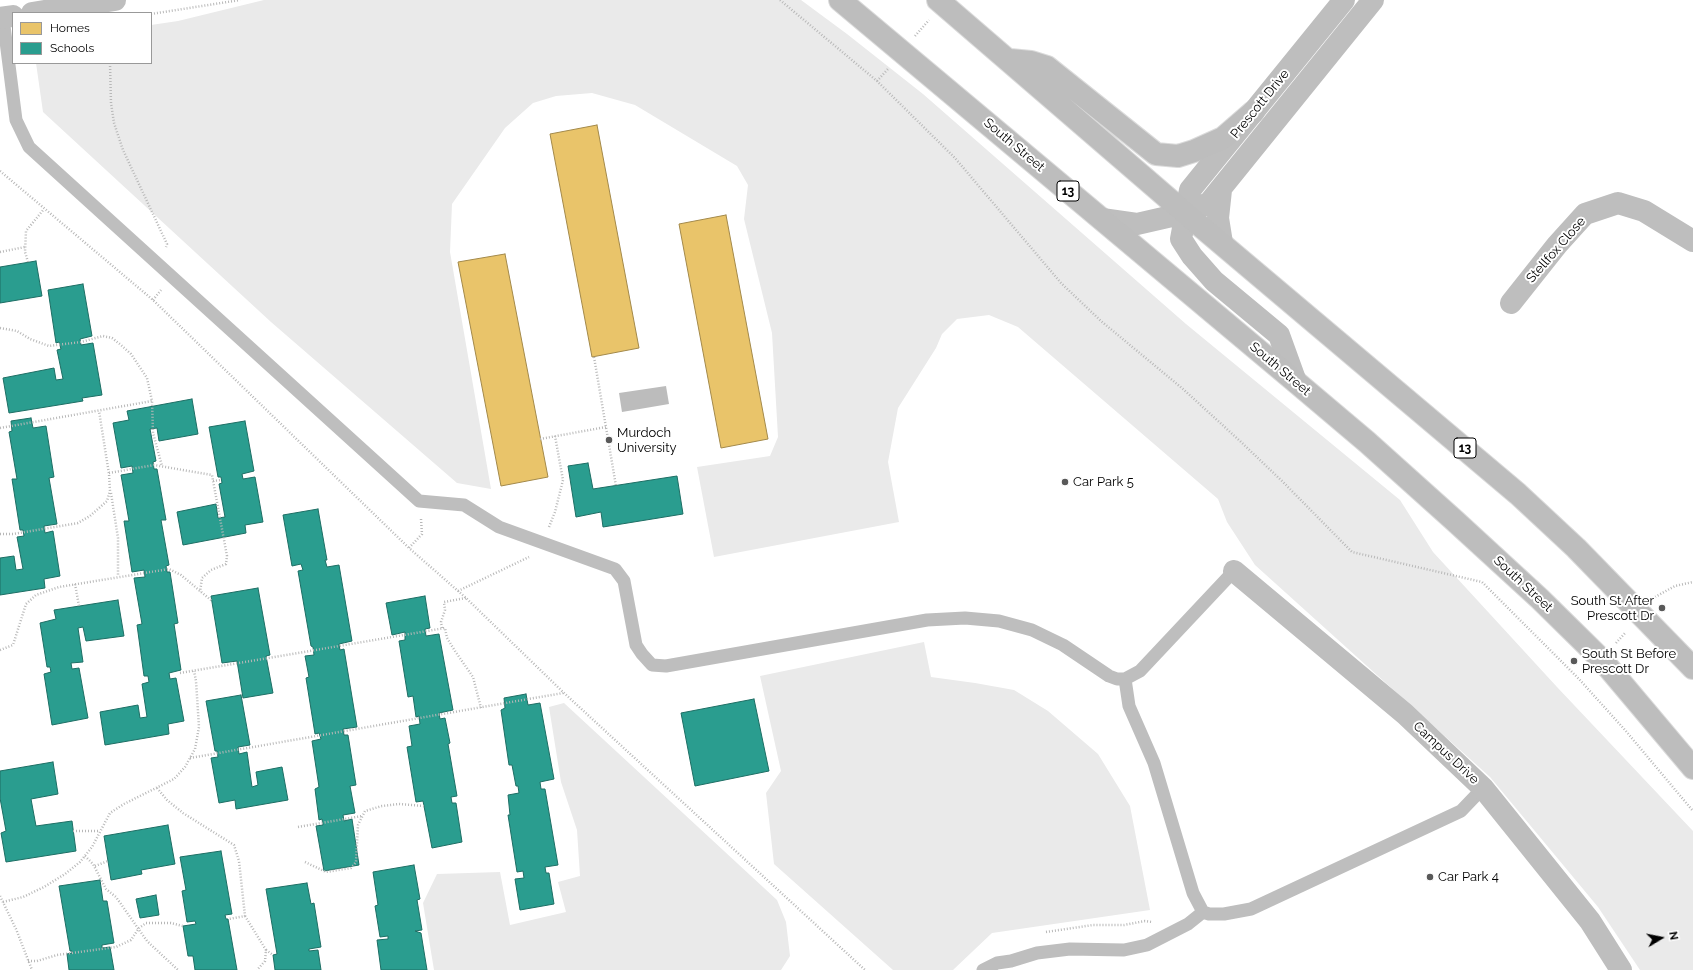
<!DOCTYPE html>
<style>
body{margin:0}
#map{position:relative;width:1693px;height:970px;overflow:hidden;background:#fff;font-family:Raleway,sans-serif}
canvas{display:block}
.legend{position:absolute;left:12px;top:12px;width:140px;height:52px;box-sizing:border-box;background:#fff;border:1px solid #999;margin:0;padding:5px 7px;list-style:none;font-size:12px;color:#000}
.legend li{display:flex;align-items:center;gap:8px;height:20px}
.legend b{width:20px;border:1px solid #999}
.north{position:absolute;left:1641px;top:918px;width:40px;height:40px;-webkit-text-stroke:3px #fff;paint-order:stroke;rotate:80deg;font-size:11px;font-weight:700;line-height:16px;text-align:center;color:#000}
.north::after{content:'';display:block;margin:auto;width:14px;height:18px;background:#000;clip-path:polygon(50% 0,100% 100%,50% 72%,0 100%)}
</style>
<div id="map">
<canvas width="1693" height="970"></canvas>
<ul class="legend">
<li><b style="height:11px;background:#e9c46a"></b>Homes</li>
<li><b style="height:11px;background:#2a9d8f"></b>Schools</li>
</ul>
<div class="north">N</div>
</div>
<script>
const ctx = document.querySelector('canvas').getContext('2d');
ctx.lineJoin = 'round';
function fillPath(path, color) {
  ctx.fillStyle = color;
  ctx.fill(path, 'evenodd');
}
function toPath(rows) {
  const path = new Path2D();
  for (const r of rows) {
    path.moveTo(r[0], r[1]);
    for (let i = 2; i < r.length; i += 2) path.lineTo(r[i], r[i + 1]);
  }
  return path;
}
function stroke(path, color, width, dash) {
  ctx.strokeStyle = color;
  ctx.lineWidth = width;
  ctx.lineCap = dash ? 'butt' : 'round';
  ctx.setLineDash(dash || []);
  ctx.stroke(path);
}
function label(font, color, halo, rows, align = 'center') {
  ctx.font = font + ' Raleway,sans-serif';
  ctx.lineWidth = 4;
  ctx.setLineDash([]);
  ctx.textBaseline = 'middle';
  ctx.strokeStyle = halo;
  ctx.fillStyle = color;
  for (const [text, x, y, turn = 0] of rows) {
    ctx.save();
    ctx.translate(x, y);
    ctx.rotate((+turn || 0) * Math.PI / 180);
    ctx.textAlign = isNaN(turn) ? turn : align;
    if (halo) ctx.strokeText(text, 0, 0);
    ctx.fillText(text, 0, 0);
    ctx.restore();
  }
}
fillPath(toPath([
 [264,0,801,0,847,34,923,94,1186,324,1400,500,1433,552,1557,687,1693,831,1693,970,1640,970,1598,907,1490,777,1255,565,1227,522,1218,499,1018,327,989,315,957,319,942,334,936,348,898,408,888,462,899,522,714,557,697,467,770,456,778,437,772,333,744,219,748,185,737,166,635,105,592,93,556,96,533,103,505,128,452,204,450,252,491,489,457,483,271,322,43,112,36,63,151,63,151,25,178,21],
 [924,642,931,677,975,683,1014,690,1048,711,1098,754,1130,806,1150,910,992,933,953,970,893,970,774,864,766,793,781,771,760,676],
 [564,703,777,900,786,922,790,956,781,970,434,970,423,903,437,874,500,872,510,925,566,912,558,882,580,876,577,830,561,782,549,707]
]), '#eaeaea');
fillPath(toPath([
 [666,386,669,404,622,412,619,393]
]), '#bcbcbc');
const homes = toPath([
 [597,125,639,348,592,357,550,134,597,125],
 [726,215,768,439,721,448,679,224,726,215],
 [505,254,548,477,501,486,458,262,505,254]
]);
fillPath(homes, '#e9c46a');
stroke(homes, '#a3894a', 1);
const schools = toPath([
 [36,261,42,296,0,303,0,267,36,261],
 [83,284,92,336,80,339,81,345,93,343,102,395,82,398,83,401,9,413,3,378,54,368,56,380,63,379,57,350,61,349,59,342,56,343,48,290,83,284],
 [192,399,198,434,159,441,157,428,150,429,156,461,153,462,154,469,157,469,166,520,161,520,169,565,166,566,167,572,170,572,178,623,174,624,181,670,169,673,170,679,176,678,184,721,168,724,169,734,105,745,100,712,138,705,140,718,147,717,142,684,149,682,148,676,144,676,137,625,142,624,134,578,145,577,144,570,132,572,124,521,129,521,121,475,133,473,132,466,121,468,113,423,129,420,127,411,192,399],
 [31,418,33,428,46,426,54,477,49,478,57,524,44,526,45,533,53,531,60,576,44,579,45,588,0,595,0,558,14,556,16,570,23,569,17,537,24,536,23,530,20,530,12,479,17,479,9,432,12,431,11,421,31,418],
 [245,421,254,471,242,474,243,479,255,477,263,522,245,525,246,533,183,545,177,512,216,504,218,518,225,517,219,484,222,483,221,477,218,477,209,427,245,421],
 [588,463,593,489,677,476,683,514,603,527,601,512,576,517,568,466,588,463],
 [318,509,327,560,325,560,327,567,339,565,352,641,339,644,340,650,344,649,357,727,343,729,344,735,348,735,356,785,350,786,355,813,343,815,344,821,352,819,359,865,324,871,316,826,323,825,322,819,319,820,315,789,319,787,312,741,321,739,319,733,315,734,306,678,309,677,305,656,314,655,313,647,311,646,298,571,303,570,301,564,292,566,283,515,318,509],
 [258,588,270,655,266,656,273,693,243,698,237,661,222,663,211,596,258,588],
 [425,596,430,628,425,629,426,636,439,634,453,710,439,713,440,719,445,718,450,743,448,744,457,796,451,797,452,803,456,803,462,842,432,848,423,801,416,802,407,747,412,746,409,726,420,724,419,716,416,717,413,696,408,697,399,641,405,640,405,632,392,635,386,603,425,596],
 [118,600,124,636,86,641,83,627,78,628,83,662,71,663,72,669,79,668,88,718,52,725,44,674,51,672,50,667,47,667,40,623,56,619,54,610,118,600],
 [526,694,528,705,540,703,554,779,540,782,541,789,545,789,558,865,545,867,546,873,549,873,554,904,520,910,515,879,524,878,523,871,517,872,508,815,510,815,508,795,519,793,518,786,516,786,512,765,509,765,501,710,505,708,504,698,526,694],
 [241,695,250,745,238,747,239,754,247,752,252,787,258,785,256,772,282,767,288,800,236,809,235,800,219,803,211,758,218,757,217,751,215,751,206,701,241,695],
 [754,699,769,771,695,786,681,713,754,699],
 [53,762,58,794,31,799,36,826,72,821,76,851,6,862,1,833,6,831,0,798,0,771,53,762],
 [168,825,175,864,141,870,142,874,111,880,104,836,168,825],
 [221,851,232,914,225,915,226,919,228,919,237,970,195,970,193,956,188,956,183,926,196,924,195,921,187,922,182,891,186,890,180,857,221,851],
 [414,865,420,899,417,900,422,930,415,931,421,933,427,970,381,970,377,940,388,939,388,936,380,937,375,906,378,905,373,872,414,865],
 [100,880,103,901,107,901,114,943,102,945,102,948,110,947,114,970,69,970,67,954,72,953,72,951,70,951,59,886,100,880],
 [307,883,311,904,314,903,321,947,309,949,309,951,318,950,321,970,275,970,273,955,277,954,266,889,307,883],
 [156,895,159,915,140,918,136,899,156,895]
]);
fillPath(schools, '#2a9d8f');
stroke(schools, '#1d6e64', 1);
const trunk = toPath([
 [840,0,1296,382,1367,442,1455,521,1540,599,1602,660,1693,768],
 [938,0,1185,213,1518,494,1576,548,1693,668],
 [1010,60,1031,62,1047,67,1156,154,1178,156,1194,151,1223,138,1253,112]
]);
stroke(trunk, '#dbdbdb', 24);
stroke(toPath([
 [780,0,877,81,955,158,1061,283,1101,321,1183,389,1240,441,1283,482,1352,552,1482,582,1579,679,1625,730,1693,811],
 [151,14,240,0],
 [915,36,929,20],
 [110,63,111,103,114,123,123,150,167,244,166,247],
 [877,81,888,69],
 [0,171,153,300,409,548],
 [0,252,25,247],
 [28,262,25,252,26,231,44,209],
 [153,300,161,290],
 [0,328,17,331,30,339,49,346,81,342,103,336,112,338,121,345,131,354,147,378,152,401,153,433,162,466],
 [594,357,616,486],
 [0,428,152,401],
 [540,439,606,427],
 [109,473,154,465,212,475,227,556,226,564,211,570,202,578,200,592],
 [213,481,221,480],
 [111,493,118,538,118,576],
 [421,519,422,534,409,548,466,598,564,693,865,970],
 [549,527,555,512,563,480,555,436],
 [0,534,13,534,78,523,90,516,107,501,110,491,109,474,99,411],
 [75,584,79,606],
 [458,591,529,557],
 [1655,597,1675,586,1693,582],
 [442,628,441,622,445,610,444,602,466,598],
 [1616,643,1626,632],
 [0,650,13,645,26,604,36,595,59,587,169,569,181,575,212,601],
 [180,673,445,628,447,638,455,651,473,677,481,708],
 [190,758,563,693],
 [157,788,167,800,183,813,234,845,239,861,245,916,229,919],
 [298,827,362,816],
 [73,831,99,831],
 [85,856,93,864,106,889,116,897,147,941,178,970],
 [305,862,326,872,351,868,356,862,358,825,365,811,382,806,399,804,424,806],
 [95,866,108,861],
 [0,896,16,929,32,970],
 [3,902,23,897,44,887,65,874,80,862,92,847,110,813,124,804,174,779,185,767,195,749,199,727,196,681,194,671],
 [245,916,266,950,265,961,257,970],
 [1046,932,1093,925,1124,925,1145,921,1152,922],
 [266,950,273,955],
 [28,961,37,961,57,955,116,947,131,940,139,928,146,923,171,923,183,926]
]), '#b8b8b8', 2.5, [1, 2]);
stroke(toPath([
 [3,18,16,120,29,147,419,501,464,505,499,527,615,569,624,581,636,645,642,654,652,665,666,666,927,620,965,618,999,621,1032,630,1063,645,1109,676,1117,679,1125,679,1140,671,1234,571],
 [1125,679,1129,706,1154,763,1193,893,1203,912,1209,914,1224,914,1251,909,1461,811,1483,788],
 [983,970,997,963,1011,961,1037,953,1070,949,1124,950,1147,945,1188,924,1203,912]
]), '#bebebe', 13);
stroke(toPath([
 [32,13,115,0],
 [0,18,13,16],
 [1511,303,1557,245,1585,214,1618,203,1644,211,1693,241],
 [1234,571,1405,714,1483,788,1590,921,1621,970]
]), '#bebebe', 22);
stroke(toPath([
 [1221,190,1218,218,1222,243],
 [1102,219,1137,224,1185,213,1209,203,1373,0],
 [1296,382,1279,335,1214,281,1192,256,1181,239,1190,190,1344,0]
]), '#bebebe', 22);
stroke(trunk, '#bdbdbd', 22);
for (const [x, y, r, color] of [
 [609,440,4,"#595959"],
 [1065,482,4,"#595959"],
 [1662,608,4,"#595959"],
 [1574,661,4,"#595959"],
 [1430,877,4,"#595959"]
]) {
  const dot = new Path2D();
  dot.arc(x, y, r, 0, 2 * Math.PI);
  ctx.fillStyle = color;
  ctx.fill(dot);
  stroke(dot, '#fff', 1.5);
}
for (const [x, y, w] of [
 [1068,191,22],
 [1465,448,22]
]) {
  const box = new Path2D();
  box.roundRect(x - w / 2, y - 10, w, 20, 3);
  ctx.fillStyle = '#fff';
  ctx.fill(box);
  stroke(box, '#000', 1);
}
label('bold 12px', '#000', null, [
 ["13",1068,191],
 ["13",1465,448]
]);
label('13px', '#000', '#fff', [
 ["Prescott Drive",1260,104,-51],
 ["South Street",1014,145,40],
 ["Stellfox Close",1556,250,-49],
 ["South Street",1280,369,40],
 ["South Street",1523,584,43],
 ["Campus Drive",1446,753,43]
]);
label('13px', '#000', '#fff', [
 ["Murdoch",617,433],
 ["University",617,448],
 ["Car Park 5",1073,482],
 ["South St After",1654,601,"right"],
 ["Prescott Dr",1654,616,"right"],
 ["South St Before",1582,654],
 ["Prescott Dr",1582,669],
 ["Car Park 4",1438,877]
], 'left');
</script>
